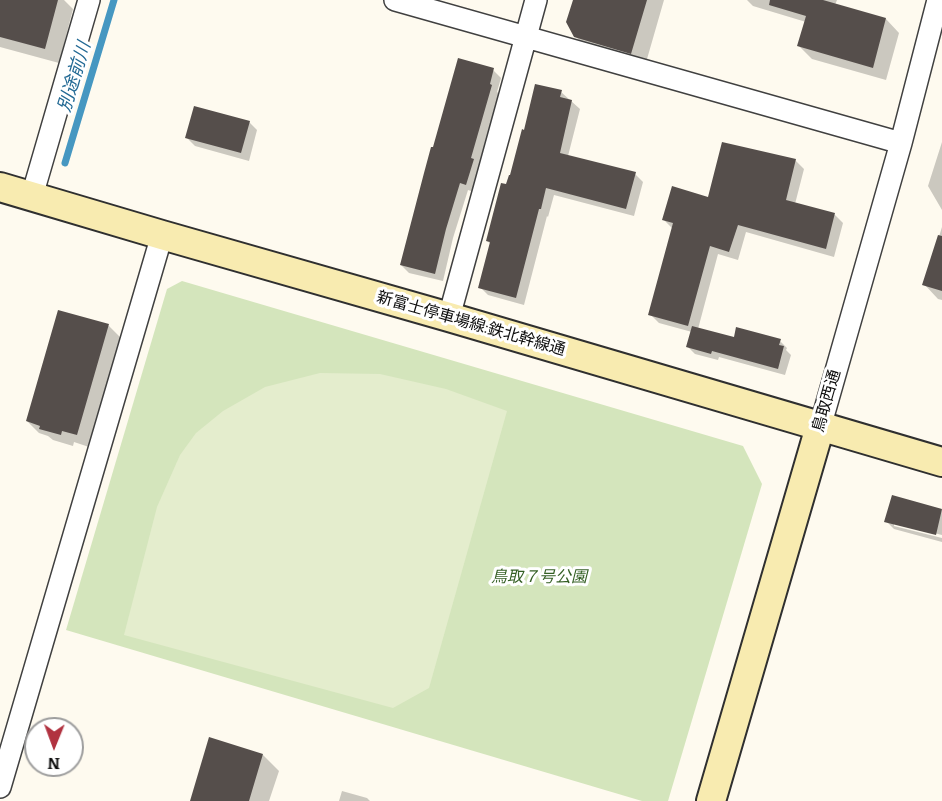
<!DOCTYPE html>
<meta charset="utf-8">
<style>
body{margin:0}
#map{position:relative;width:942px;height:801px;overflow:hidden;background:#fefaef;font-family:Bitter,serif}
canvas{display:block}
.north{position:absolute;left:24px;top:717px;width:60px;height:60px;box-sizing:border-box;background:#fff;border:2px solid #9e9e9e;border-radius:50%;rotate:181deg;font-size:16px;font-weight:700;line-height:24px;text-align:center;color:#0d0d0d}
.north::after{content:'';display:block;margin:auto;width:21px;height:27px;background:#b13240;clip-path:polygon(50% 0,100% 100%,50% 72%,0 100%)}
</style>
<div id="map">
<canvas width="942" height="801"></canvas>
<div class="north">N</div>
</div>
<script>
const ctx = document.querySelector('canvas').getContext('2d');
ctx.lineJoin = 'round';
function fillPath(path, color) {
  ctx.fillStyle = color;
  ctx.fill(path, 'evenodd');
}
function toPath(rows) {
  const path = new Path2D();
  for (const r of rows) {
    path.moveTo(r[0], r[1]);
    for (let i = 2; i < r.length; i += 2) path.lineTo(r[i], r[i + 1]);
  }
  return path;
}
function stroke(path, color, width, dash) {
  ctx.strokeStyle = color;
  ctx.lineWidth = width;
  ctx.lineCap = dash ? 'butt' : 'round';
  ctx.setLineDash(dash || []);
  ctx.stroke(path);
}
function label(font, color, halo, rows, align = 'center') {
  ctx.font = font + ' Bitter,"Noto Sans JP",serif';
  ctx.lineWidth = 6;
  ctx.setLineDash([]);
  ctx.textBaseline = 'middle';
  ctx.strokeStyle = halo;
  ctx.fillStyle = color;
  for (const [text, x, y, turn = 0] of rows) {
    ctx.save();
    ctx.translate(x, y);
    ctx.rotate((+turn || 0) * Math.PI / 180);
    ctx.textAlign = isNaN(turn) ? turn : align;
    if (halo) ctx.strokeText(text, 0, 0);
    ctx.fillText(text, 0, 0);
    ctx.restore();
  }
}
fillPath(toPath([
 [182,281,743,446,762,484,668,801,642,801,66,630,167,289]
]), '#d4e5bc');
fillPath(toPath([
 [320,373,380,374,446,389,507,411,429,688,393,708,124,635,157,507,180,455,196,433,223,411,265,387]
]), '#e4edcd');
fillPath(toPath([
 [0,0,64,0,73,9,59,63,0,47],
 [574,0,664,0,645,66,589,50,576,37],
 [747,0,837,0,835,5,886,19,899,33,886,80,812,59,799,46,806,22,753,6],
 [493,70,501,78,497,92,500,94,479,166,481,168,474,192,468,190,453,238,443,281,409,273,401,265],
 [561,92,580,109,568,156,635,174,643,182,634,216,554,195,548,217,547,216,524,305,488,295,480,287,491,244,487,241,507,186,525,132],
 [249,122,257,130,249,161,195,146,187,138],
 [942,142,942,210,928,186],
 [795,160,804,169,795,204,835,215,843,223,834,257,746,232,738,260,718,254,698,329,735,339,780,341,787,348,786,350,791,355,785,375,719,357,718,360,695,354,688,347,692,332,659,323,650,314,673,229,664,220],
 [942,227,942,300,938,299,924,284],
 [59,311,109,326,121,338,89,447,74,442,73,446,53,440,48,436,39,433,27,421],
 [893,497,942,510,942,535,894,523,894,526,942,538,942,542,894,529,886,521],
 [263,755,279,771,269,801,191,801],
 [342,791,367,798,370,801,339,801]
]), '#0003');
stroke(toPath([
 [65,163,114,0]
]), '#4697c1', 7);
fillPath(toPath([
 [0,0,58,0,45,49,0,37],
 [573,0,647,0,631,54,574,37,566,22],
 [770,0,823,0,886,18,873,68,797,46,806,16,769,5],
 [458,58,494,68,490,84,492,85,471,158,474,159,466,185,460,183,446,229,435,274,400,265,424,173,431,147,433,147],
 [535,84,562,90,560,97,572,100,560,153,636,172,626,209,546,188,541,209,539,209,516,298,478,288,490,242,486,241,501,183,506,184,509,175,510,175,522,129,524,130],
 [194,106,250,121,241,153,185,138],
 [722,142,796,159,786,200,835,213,826,249,738,225,729,252,710,246,688,326,648,315,673,223,662,220,672,186,708,197],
 [938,235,942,236,942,291,922,285],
 [58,310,109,324,77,435,62,431,61,435,39,429,40,426,26,421],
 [692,326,734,337,736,327,781,339,779,345,784,346,778,369,712,351,711,354,686,347],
 [892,495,942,509,936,535,884,522],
 [209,737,263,754,249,801,190,801]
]), '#554e4b');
const street = toPath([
 [395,0,901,143],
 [32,196,89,0],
 [449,317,536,0],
 [820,427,901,143,938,0],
 [0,787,162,235]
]);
const secondary = toPath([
 [0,187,162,235,449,317,942,462],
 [711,801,820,427]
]);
stroke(street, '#404040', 24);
stroke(secondary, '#2f2f2f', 32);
stroke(street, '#fff', 21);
stroke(secondary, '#f8ebb0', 28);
label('16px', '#0d0d0d', '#fff', [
 ["新富士停車場線:鉄北幹線通",471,324,16],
 ["鳥取西通",827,401,-74]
]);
label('italic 16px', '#345f24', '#fff', [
 ["鳥取７号公園",539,578]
]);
label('italic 18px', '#226994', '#fff', [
 ["別途前川",75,77,-73]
]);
</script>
